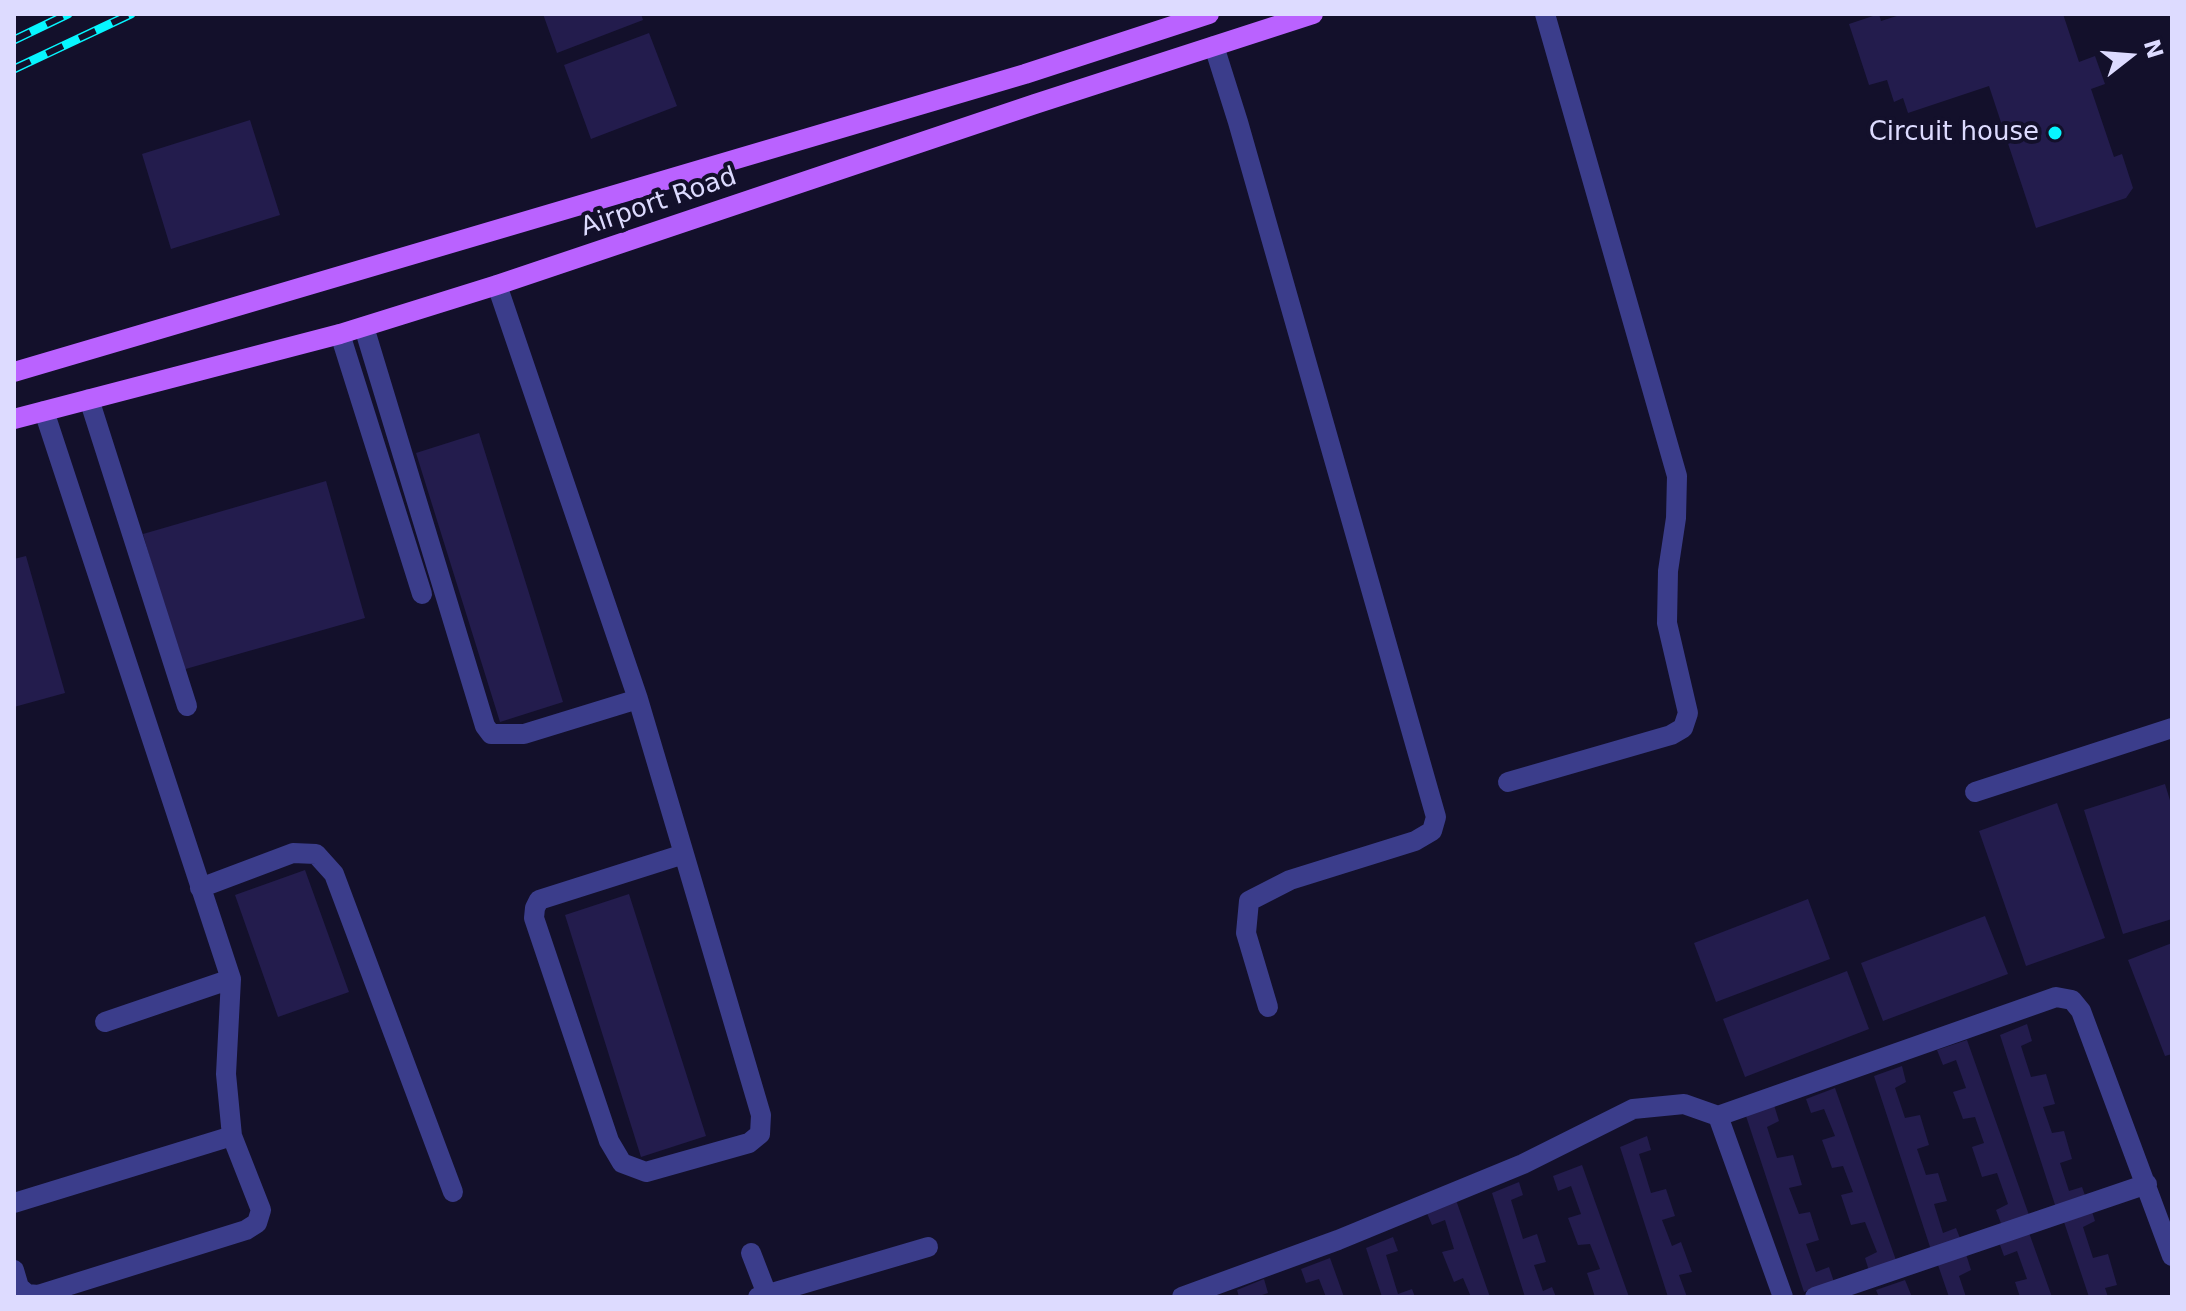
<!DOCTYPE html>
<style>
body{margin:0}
#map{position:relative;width:2186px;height:1311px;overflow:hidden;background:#13102b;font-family:"DejaVu Sans",sans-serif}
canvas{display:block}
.frame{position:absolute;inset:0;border:16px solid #dddbff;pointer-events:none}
.north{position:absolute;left:2090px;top:16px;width:80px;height:80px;-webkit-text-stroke:6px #13102b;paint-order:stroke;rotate:73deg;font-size:22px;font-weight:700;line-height:32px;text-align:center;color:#dddbff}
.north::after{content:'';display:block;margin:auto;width:28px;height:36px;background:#dddbff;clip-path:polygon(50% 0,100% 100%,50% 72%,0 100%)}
</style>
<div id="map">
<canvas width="2186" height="1311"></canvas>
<div class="frame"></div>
<div class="north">N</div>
</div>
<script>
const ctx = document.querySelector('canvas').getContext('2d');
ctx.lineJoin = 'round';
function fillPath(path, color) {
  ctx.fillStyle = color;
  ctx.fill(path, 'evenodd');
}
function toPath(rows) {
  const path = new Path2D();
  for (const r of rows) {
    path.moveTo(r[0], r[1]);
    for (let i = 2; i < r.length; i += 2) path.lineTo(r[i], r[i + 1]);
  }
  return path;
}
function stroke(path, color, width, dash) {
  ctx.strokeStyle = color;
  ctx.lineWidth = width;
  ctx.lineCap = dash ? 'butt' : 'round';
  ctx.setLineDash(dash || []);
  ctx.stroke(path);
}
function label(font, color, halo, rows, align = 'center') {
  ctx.font = font + ' "DejaVu Sans",sans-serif';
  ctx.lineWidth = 8;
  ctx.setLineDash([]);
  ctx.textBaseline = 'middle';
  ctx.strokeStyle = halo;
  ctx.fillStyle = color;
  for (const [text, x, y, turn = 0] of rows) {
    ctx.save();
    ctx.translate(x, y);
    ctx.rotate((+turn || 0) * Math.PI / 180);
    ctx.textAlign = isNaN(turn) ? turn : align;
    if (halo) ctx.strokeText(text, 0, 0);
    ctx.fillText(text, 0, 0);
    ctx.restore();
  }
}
fillPath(toPath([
 [543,14,641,14,643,20,557,53],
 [1879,14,1881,21,1903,14,2063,14,2079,62,2095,56,2105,84,2091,89,2114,157,2122,154,2133,188,2126,198,2036,228,1989,86,1908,113,1903,98,1894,102,1887,80,1869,85,1849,24],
 [649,33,677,106,591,139,564,65],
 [250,120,280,215,171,249,142,154],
 [479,433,563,702,500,722,416,453],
 [326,481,365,618,182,670,143,534],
 [26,556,65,693,14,707,14,559],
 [2165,784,2172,807,2172,919,2123,934,2084,810],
 [2057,803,2105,938,2026,966,1979,831],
 [305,870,349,992,278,1017,235,895],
 [629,894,706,1136,641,1157,565,915],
 [1808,899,1830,959,1716,1002,1694,943],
 [1985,916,2008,974,1883,1021,1861,963],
 [2172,943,2172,1054,2165,1056,2128,960],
 [1847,971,1869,1029,1745,1077,1723,1019],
 [2027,1024,2032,1041,2021,1046,2031,1077,2046,1074,2055,1104,2043,1107,2052,1133,2064,1131,2072,1159,2060,1163,2069,1191,2082,1187,2087,1201,2057,1211,2000,1035],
 [1967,1040,2029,1215,2002,1226,1996,1210,2008,1204,1997,1173,1982,1177,1972,1147,1984,1143,1975,1117,1963,1119,1953,1092,1966,1088,1956,1060,1943,1065,1937,1050],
 [1902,1066,1906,1082,1895,1088,1905,1118,1920,1115,1929,1145,1917,1149,1926,1175,1938,1173,1947,1201,1934,1204,1943,1233,1956,1228,1962,1243,1932,1253,1874,1076],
 [1835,1088,1897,1263,1870,1274,1865,1258,1877,1252,1865,1222,1851,1225,1841,1195,1853,1192,1843,1166,1832,1168,1822,1140,1835,1136,1824,1109,1811,1113,1806,1099],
 [1774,1105,1779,1121,1767,1127,1777,1158,1793,1155,1802,1185,1789,1188,1799,1214,1810,1212,1819,1240,1806,1244,1816,1272,1829,1267,1834,1282,1804,1292,1746,1116],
 [1647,1136,1651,1150,1639,1154,1651,1193,1666,1189,1675,1216,1662,1220,1672,1246,1681,1242,1692,1272,1679,1275,1687,1297,1668,1297,1620,1147],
 [1582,1165,1629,1297,1595,1297,1587,1273,1600,1269,1590,1244,1578,1245,1568,1218,1581,1214,1571,1186,1558,1191,1553,1176],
 [1519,1182,1523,1195,1511,1200,1523,1239,1537,1234,1546,1262,1534,1265,1543,1291,1552,1287,1556,1297,1525,1297,1492,1193],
 [1456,1200,1490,1297,1471,1297,1463,1278,1454,1282,1442,1252,1454,1249,1445,1220,1432,1225,1426,1211],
 [2090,1205,2095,1221,2083,1227,2093,1258,2108,1254,2117,1285,2105,1288,2108,1297,2089,1297,2062,1216],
 [2028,1230,2052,1297,2020,1297,2015,1282,2027,1279,2017,1251,2004,1256,1999,1242],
 [1393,1237,1398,1251,1386,1255,1398,1294,1412,1289,1415,1297,1382,1297,1366,1248],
 [1966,1254,1971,1270,1959,1276,1966,1297,1949,1297,1938,1265],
 [1330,1258,1344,1297,1326,1297,1319,1279,1306,1283,1301,1269],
 [1264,1279,1268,1293,1256,1297,1239,1297,1237,1290],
 [1905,1280,1912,1297,1879,1297,1876,1290]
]), '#231c4d');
stroke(toPath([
 [1214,46,1238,122,1436,817,1432,831,1415,841,1290,880,1249,901,1246,933,1268,1007],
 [497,285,638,699,684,854,761,1115,760,1134,749,1143,646,1172,622,1163,609,1141,534,918,535,908,539,900,684,854],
 [364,327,485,726,491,734,524,734,638,699],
 [340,334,422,594],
 [89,399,187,706],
 [1508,782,1671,735,1683,728,1688,713,1667,623,1668,571,1676,518,1677,476,1545,14],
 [1975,792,2172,728],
 [200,888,293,853,316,854,334,874,453,1192],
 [105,1022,231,979],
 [1718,1116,1783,1297],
 [14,1203,232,1136],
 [751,1253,768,1297],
 [14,1270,19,1287,27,1294,38,1295,246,1230,257,1223,261,1210,232,1136,226,1074,231,979,44,411],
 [758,1297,928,1247],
 [1182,1297,1338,1240,1523,1164,1633,1109,1684,1104,1718,1116,2056,997,2072,1000,2081,1011,2172,1256],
 [1815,1297,2147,1184]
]), '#3b3d8b', 20);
stroke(toPath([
 [14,372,1025,74,1209,14],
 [14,419,340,334,497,285,1035,104,1313,14]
]), '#ba62ff', 20);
const rail = toPath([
 [14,40,68,14],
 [14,69,131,14]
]);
stroke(rail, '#07f6ff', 9);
stroke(rail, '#13102b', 6, [18]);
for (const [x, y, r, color] of [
 [2055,133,8,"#07f6ff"]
]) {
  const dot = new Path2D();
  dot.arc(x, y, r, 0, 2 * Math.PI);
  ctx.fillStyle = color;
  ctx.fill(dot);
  stroke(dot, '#13102b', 3);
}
label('26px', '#dddbff', '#13102b', [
 ["Circuit house",2039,133]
], 'right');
label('26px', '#dddbff', '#13102b', [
 ["Airport Road",659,203,-19]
]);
</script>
